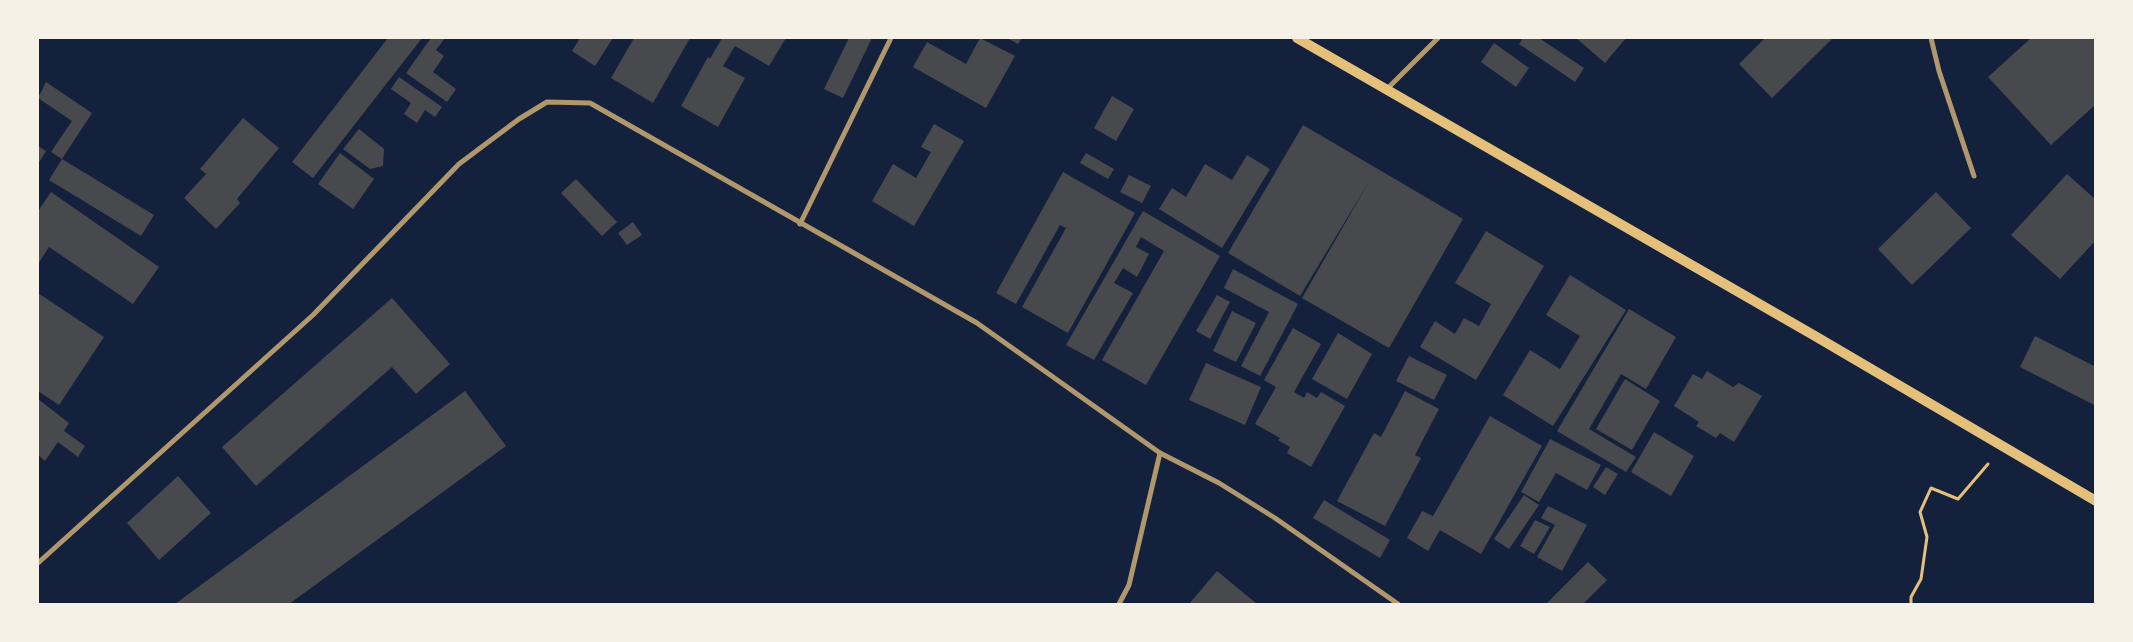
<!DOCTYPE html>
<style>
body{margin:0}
#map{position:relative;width:2133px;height:642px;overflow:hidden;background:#14213d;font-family:"Titillium Web",sans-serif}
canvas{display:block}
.frame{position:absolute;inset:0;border:39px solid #f6f1e7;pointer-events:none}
</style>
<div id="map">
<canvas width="2133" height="642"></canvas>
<div class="frame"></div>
</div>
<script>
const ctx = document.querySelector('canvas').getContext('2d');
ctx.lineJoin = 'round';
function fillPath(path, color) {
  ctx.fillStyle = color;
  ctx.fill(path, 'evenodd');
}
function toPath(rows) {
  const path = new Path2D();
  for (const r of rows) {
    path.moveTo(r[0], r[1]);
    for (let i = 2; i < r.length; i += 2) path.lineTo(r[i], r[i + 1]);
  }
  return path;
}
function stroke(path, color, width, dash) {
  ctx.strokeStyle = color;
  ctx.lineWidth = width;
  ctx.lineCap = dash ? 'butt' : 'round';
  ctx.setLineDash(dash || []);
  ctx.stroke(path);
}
fillPath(toPath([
 [388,38,422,38,313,178,292,162],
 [431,38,445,38,436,50,444,56,433,72,456,89,447,102,406,73],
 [580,38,613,38,595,66,572,51],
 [634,38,690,38,653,103,611,78],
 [722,38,786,38,769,66,735,46,723,66,745,78,718,127,681,106,708,57,710,59],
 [849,38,872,38,843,98,824,89],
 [980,38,1015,56,986,108,913,67,927,42,966,64],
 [1007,38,1022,38,1018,44],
 [1523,38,1539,38,1584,68,1575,82,1519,44],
 [1576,38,1626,38,1605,63],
 [1765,38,1833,38,1772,98,1739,64],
 [2031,38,2096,38,2096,104,2051,145,1988,77],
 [1494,43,1529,68,1516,87,1481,62],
 [399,77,442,107,435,117,425,110,417,123,404,114,411,103,391,89],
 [46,82,92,113,62,159,51,152,72,121,38,98],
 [1112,96,1134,109,1116,141,1094,128],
 [243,118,279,148,237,199,240,203,216,229,184,198,206,174,200,169],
 [934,124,964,141,914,226,872,201,893,164,916,178,931,152,921,147],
 [1303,125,1463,219,1389,348,1302,298,1370,180,1300,296,1228,253],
 [359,129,384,149,383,166,370,169,343,149],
 [38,146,46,151,38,164],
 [340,153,374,179,353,209,318,184],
 [1086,153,1114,169,1108,179,1080,163],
 [1247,155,1270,169,1222,248,1159,209,1172,188,1186,197,1205,164,1232,180],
 [62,159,154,215,141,236,49,180],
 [1063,172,1135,213,1068,333,1022,307,1066,228,1060,225,1016,304,996,293],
 [2067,174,2096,200,2096,240,2060,279,2011,235],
 [1129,175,1151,186,1142,203,1120,192],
 [576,179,617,222,602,236,561,193],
 [51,192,159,267,133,304,49,247,38,264,38,211],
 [1936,192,1971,228,1912,285,1878,249],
 [1143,211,1220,256,1146,385,1102,360,1164,251,1141,237,1136,247,1149,254,1137,277,1123,268,1114,283,1133,293,1094,360,1066,345],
 [633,222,642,235,627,245,618,233],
 [1486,231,1544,266,1476,380,1420,347,1435,321,1455,334,1464,318,1479,326,1491,304,1455,283],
 [1233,269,1298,304,1260,376,1241,366,1269,312,1224,288],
 [1570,275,1626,310,1553,426,1503,395,1530,350,1560,369,1580,336,1546,315],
 [38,293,104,337,59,405,38,391],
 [1217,295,1230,302,1210,339,1196,331],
 [392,298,450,364,416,394,392,367,256,486,222,447],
 [1629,309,1676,337,1646,389,1621,374,1589,429,1636,457,1626,472,1557,431],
 [1232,311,1256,323,1236,362,1213,351],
 [1293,328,1321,344,1294,392,1304,398,1307,392,1317,398,1321,392,1345,406,1311,467,1287,453,1290,447,1278,440,1280,438,1255,424,1276,387,1264,380],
 [1338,333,1372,354,1347,399,1312,379],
 [2035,336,2096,367,2096,406,2020,367],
 [1409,356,1447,375,1434,400,1396,381],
 [1206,363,1261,387,1245,425,1189,400],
 [1707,371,1733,387,1739,383,1762,396,1734,442,1720,433,1716,438,1696,426,1699,422,1674,406,1693,374,1702,379],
 [1625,379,1660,401,1632,450,1596,429],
 [465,391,506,446,289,604,175,604],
 [1405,391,1439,409,1415,455,1421,458,1385,526,1337,501,1374,433,1381,437],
 [38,399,69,423,64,431,85,446,78,457,58,442,45,461,38,455],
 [1490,416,1542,446,1481,554,1440,530,1428,551,1407,538,1422,511,1433,516],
 [1654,432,1694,456,1671,496,1631,472],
 [1550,439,1601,465,1587,490,1556,473,1539,502,1521,492],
 [1606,467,1618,474,1605,495,1593,487],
 [178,476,211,513,159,560,127,523],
 [1524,495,1539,505,1509,549,1494,539],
 [1324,500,1390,540,1380,558,1313,518],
 [1548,506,1587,525,1562,571,1537,557,1555,525,1541,518],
 [1535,520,1550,527,1534,554,1520,546],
 [1588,562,1607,580,1583,604,1546,604],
 [1217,571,1257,604,1189,604]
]), '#48494c');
stroke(toPath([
 [1911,604,1911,597,1921,579,1927,537,1920,512,1931,488,1958,499,1988,464]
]), '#e5c07b', 3);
stroke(toPath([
 [1931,38,1939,71,1974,176],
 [1387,89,1438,38],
 [800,224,891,38],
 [38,563,313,315,459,164,519,119,547,102,590,103,977,323,1160,453,1219,483,1275,518,1398,604],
 [1119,604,1129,585,1160,453]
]), '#b1986c', 5);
stroke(toPath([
 [1297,38,1815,336,2096,501]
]), '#e5c07b', 10);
</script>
